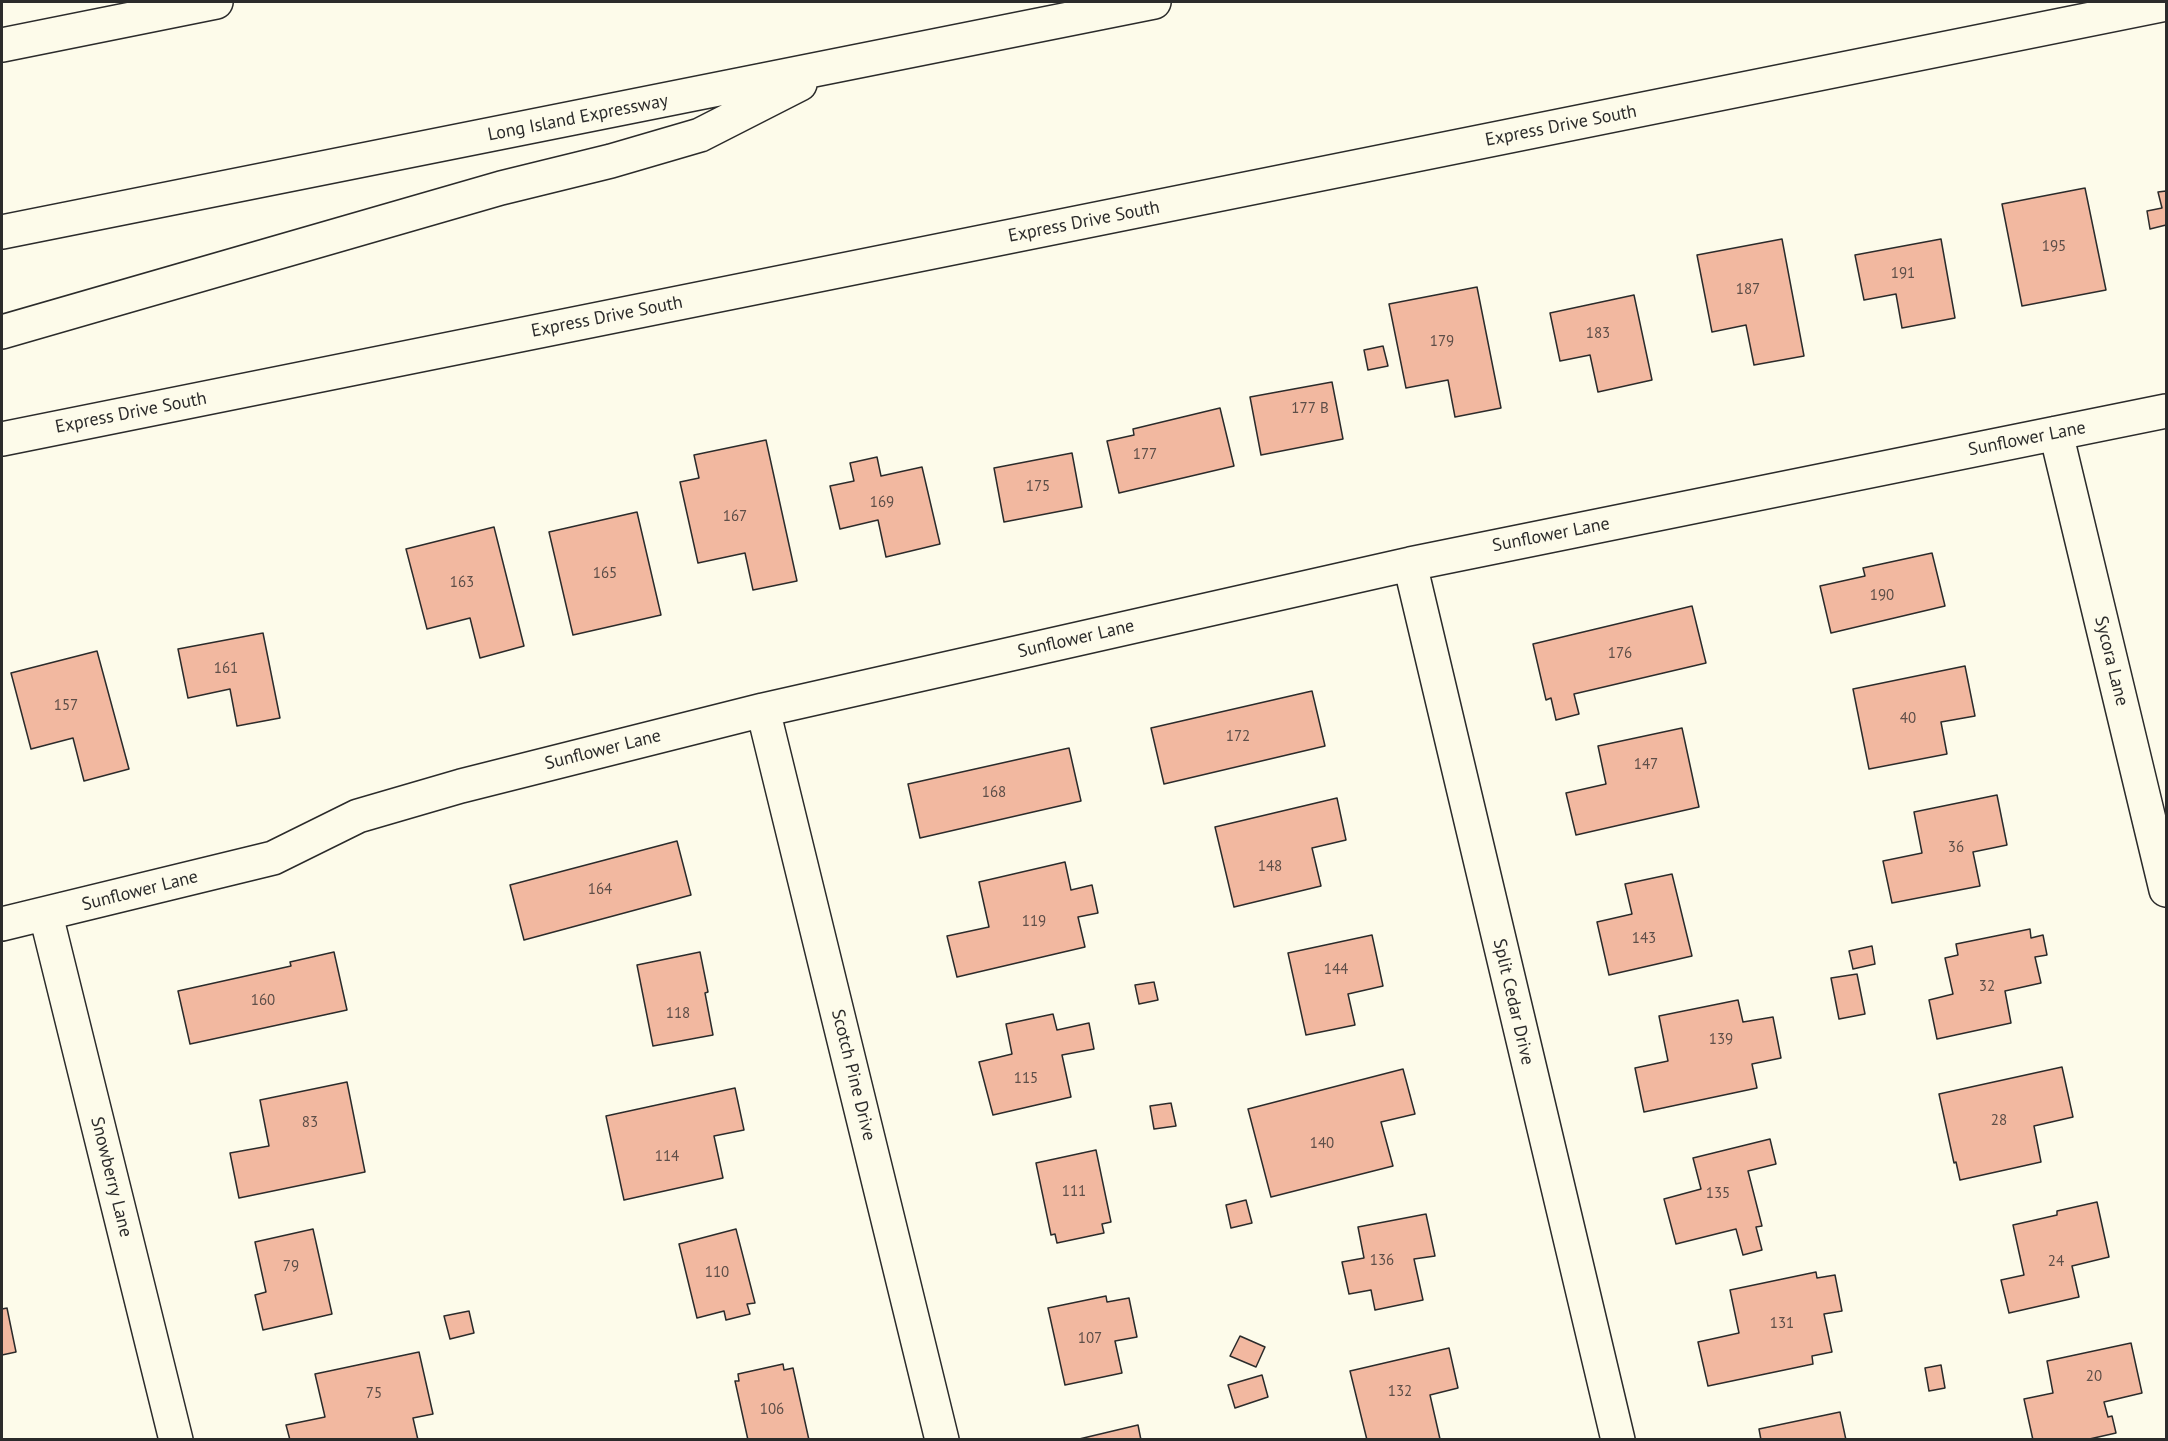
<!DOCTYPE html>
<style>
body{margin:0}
#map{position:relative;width:2168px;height:1441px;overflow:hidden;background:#fdfbea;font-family:"PT Sans",sans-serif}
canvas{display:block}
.frame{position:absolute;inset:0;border:3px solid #2b2b2b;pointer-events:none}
</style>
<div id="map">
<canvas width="2168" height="1441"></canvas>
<div class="frame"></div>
</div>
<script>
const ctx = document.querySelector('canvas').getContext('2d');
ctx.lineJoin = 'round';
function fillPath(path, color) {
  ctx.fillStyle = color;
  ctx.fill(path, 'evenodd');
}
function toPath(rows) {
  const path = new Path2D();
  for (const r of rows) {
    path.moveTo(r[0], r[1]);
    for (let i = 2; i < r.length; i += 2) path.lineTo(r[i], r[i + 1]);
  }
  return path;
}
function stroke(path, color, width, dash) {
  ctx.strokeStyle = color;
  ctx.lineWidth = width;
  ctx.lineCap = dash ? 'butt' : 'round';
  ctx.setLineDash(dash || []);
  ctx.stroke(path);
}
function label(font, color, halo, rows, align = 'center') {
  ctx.font = font + ' "PT Sans",sans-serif';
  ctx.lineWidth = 4.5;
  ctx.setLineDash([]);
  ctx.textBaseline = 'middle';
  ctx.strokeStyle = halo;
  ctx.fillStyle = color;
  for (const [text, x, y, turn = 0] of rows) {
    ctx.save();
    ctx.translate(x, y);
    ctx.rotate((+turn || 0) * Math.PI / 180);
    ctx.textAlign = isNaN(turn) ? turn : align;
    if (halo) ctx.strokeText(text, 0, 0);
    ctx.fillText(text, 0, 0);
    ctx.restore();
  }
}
const building = toPath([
 [2085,188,2106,290,2022,306,2002,204,2085,188],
 [2166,191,2166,228,2166,225,2150,229,2147,211,2162,208,2158,192,2166,191],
 [1782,239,1804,356,1754,365,1746,325,1712,332,1697,255,1782,239],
 [1941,239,1955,318,1902,328,1896,294,1864,300,1855,255,1941,239],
 [1477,287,1501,408,1455,417,1448,380,1406,388,1389,304,1477,287],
 [1634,295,1652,380,1598,392,1590,355,1560,361,1550,313,1634,295],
 [1383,346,1388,366,1368,370,1364,350,1383,346],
 [1332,382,1343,439,1261,455,1250,397,1332,382],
 [1220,408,1234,466,1119,493,1107,441,1134,435,1133,429,1220,408],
 [766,440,797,581,753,590,745,553,698,563,680,482,699,478,694,455,766,440],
 [1072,453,1082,507,1004,522,994,468,1072,453],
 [877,457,881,476,922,467,940,544,886,557,878,520,840,529,830,486,854,481,850,463,877,457],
 [637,512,661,615,573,635,549,532,637,512],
 [494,527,524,646,480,658,470,618,427,629,406,549,494,527],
 [1932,553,1945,606,1831,633,1820,586,1865,576,1863,568,1932,553],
 [1692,606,1706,663,1574,694,1579,714,1556,720,1551,698,1546,700,1533,644,1692,606],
 [263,633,280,718,237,726,230,689,188,698,178,649,263,633],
 [97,651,129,769,84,781,73,738,31,749,11,673,97,651],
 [1965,666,1975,716,1941,722,1947,754,1869,769,1853,689,1965,666],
 [1312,691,1325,746,1164,784,1151,728,1312,691],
 [1682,728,1699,807,1576,835,1566,793,1606,784,1598,746,1682,728],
 [1069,748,1081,801,920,838,908,784,1069,748],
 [1997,795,2007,845,1973,852,1980,886,1892,903,1883,861,1922,853,1914,812,1997,795],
 [1337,798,1346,840,1312,848,1321,886,1234,907,1215,827,1337,798],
 [677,841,691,895,524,940,510,885,677,841],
 [1065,862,1071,890,1092,885,1098,913,1078,917,1085,947,957,977,947,936,989,927,979,882,1065,862],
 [1672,874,1692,956,1609,975,1597,922,1632,914,1625,884,1672,874],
 [2030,929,2031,938,2043,935,2047,955,2035,957,2041,983,2005,991,2011,1023,1937,1039,1929,1000,1953,994,1945,958,1958,955,1956,944,2030,929],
 [1372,935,1383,986,1348,994,1355,1025,1306,1035,1288,953,1372,935],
 [1872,946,1875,964,1853,969,1849,951,1872,946],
 [334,952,347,1010,190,1044,178,991,291,966,290,962,334,952],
 [700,952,708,992,705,993,713,1035,653,1046,637,965,700,952],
 [1857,974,1865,1014,1839,1019,1831,978,1857,974],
 [1154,982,1158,1000,1139,1004,1135,985,1154,982],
 [1738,1000,1743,1022,1773,1017,1781,1058,1752,1064,1757,1088,1644,1112,1635,1068,1668,1061,1659,1016,1738,1000],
 [1053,1014,1057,1030,1089,1023,1094,1049,1062,1055,1071,1097,993,1115,979,1062,1012,1054,1006,1024,1053,1014],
 [2062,1067,2073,1117,2034,1126,2041,1162,1960,1180,1956,1162,1954,1163,1939,1094,2062,1067],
 [1403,1069,1415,1114,1381,1122,1393,1166,1271,1197,1248,1109,1403,1069],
 [347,1082,365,1172,239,1198,230,1153,269,1146,260,1100,347,1082],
 [735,1088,744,1130,714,1136,723,1178,624,1200,606,1116,735,1088],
 [1171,1103,1176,1126,1154,1129,1150,1106,1171,1103],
 [1770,1139,1776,1164,1748,1171,1762,1226,1756,1227,1762,1250,1743,1255,1736,1229,1676,1244,1664,1199,1701,1189,1693,1158,1770,1139],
 [1096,1150,1111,1222,1102,1224,1104,1233,1057,1243,1055,1234,1051,1235,1036,1163,1096,1150],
 [1246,1200,1252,1223,1231,1228,1226,1205,1246,1200],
 [2097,1202,2109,1257,2072,1266,2079,1297,2009,1313,2001,1280,2024,1275,2013,1225,2057,1215,2057,1211,2097,1202],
 [1426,1214,1435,1256,1414,1259,1423,1300,1375,1310,1371,1290,1349,1294,1342,1262,1364,1258,1358,1227,1426,1214],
 [313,1229,332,1314,263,1330,255,1295,266,1292,255,1242,313,1229],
 [736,1229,755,1303,747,1304,750,1314,726,1320,724,1311,697,1318,679,1244,736,1229],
 [1816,1272,1817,1278,1835,1275,1842,1311,1824,1314,1832,1352,1812,1356,1813,1364,1708,1386,1698,1342,1739,1333,1730,1290,1816,1272],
 [1106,1296,1107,1302,1129,1298,1137,1337,1115,1341,1122,1373,1065,1385,1048,1308,1106,1296],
 [7,1308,16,1352,2,1355,2,1309,7,1308],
 [469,1311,474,1333,450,1339,444,1316,469,1311],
 [1240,1336,1265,1347,1256,1367,1230,1356,1240,1336],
 [2131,1343,2142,1393,2104,1402,2108,1417,2112,1416,2116,1433,2085,1440,2033,1440,2024,1399,2053,1393,2047,1361,2131,1343],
 [1449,1348,1458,1388,1430,1395,1440,1439,1367,1440,1350,1371,1449,1348],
 [419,1352,433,1414,413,1418,418,1440,290,1440,286,1425,325,1417,315,1374,419,1352],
 [783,1364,784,1370,793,1368,809,1440,748,1440,735,1381,739,1381,738,1374,783,1364],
 [1941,1365,1945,1388,1929,1391,1925,1368,1941,1365],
 [1262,1375,1268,1397,1235,1408,1228,1385,1262,1375],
 [1840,1412,1846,1440,1761,1440,1759,1429,1840,1412],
 [1138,1425,1141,1440,1075,1440,1138,1425]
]);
fillPath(building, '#f2b8a0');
stroke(building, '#2b2b2b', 1.5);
const minor = toPath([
 [2056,433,2166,890],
 [1410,564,1618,1440],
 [763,710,942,1440],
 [46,915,176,1440],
 [2,924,273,858,358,816,461,786,763,710,1410,564,2166,411]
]);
const major = toPath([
 [2,439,2166,4]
]);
const highway = toPath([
 [2,45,216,2],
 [2,232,1154,2],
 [2,332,501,188,611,161,700,135,800,84]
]);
stroke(minor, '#2b2b2b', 36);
stroke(major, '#2b2b2b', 36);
stroke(highway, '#2b2b2b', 36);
stroke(minor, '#fdfbea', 33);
stroke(major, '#fdfbea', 33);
stroke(highway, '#fdfbea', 33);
label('15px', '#5d4e48', null, [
 ["195",2054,247],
 ["191",1903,274],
 ["187",1748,290],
 ["183",1598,334],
 ["179",1442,342],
 ["177 B",1310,409],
 ["177",1145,455],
 ["175",1038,487],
 ["169",882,503],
 ["167",735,517],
 ["165",605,574],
 ["163",462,583],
 ["190",1882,596],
 ["176",1620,654],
 ["161",226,669],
 ["157",66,706],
 ["40",1908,719],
 ["172",1238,737],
 ["147",1646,765],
 ["168",994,793],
 ["36",1956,848],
 ["148",1270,867],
 ["164",600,890],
 ["119",1034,922],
 ["143",1644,939],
 ["144",1336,970],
 ["32",1987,987],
 ["160",263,1001],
 ["118",678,1014],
 ["139",1721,1040],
 ["115",1026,1079],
 ["28",1999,1121],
 ["83",310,1123],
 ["140",1322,1144],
 ["114",667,1157],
 ["111",1074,1192],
 ["135",1718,1194],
 ["136",1382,1261],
 ["24",2056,1262],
 ["79",291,1267],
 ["110",717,1273],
 ["131",1782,1324],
 ["107",1090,1339],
 ["20",2094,1377],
 ["132",1400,1392],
 ["75",374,1394],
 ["106",772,1410]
]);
label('18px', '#2b2b2b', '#fdfbea', [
 ["Long Island Expressway",578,118,-11],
 ["Express Drive South",1561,126,-11],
 ["Express Drive South",1084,222,-11],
 ["Express Drive South",607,317,-11],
 ["Express Drive South",131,413,-11],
 ["Sunflower Lane",2027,439,-11],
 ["Sunflower Lane",1551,535,-11],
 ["Sunflower Lane",1076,639,-13],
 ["Sycora Lane",2111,661,76],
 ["Sunflower Lane",603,750,-14],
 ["Sunflower Lane",140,891,-14],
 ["Split Cedar Drive",1513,1002,77],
 ["Scotch Pine Drive",853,1075,76],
 ["Snowberry Lane",111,1177,76]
]);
</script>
